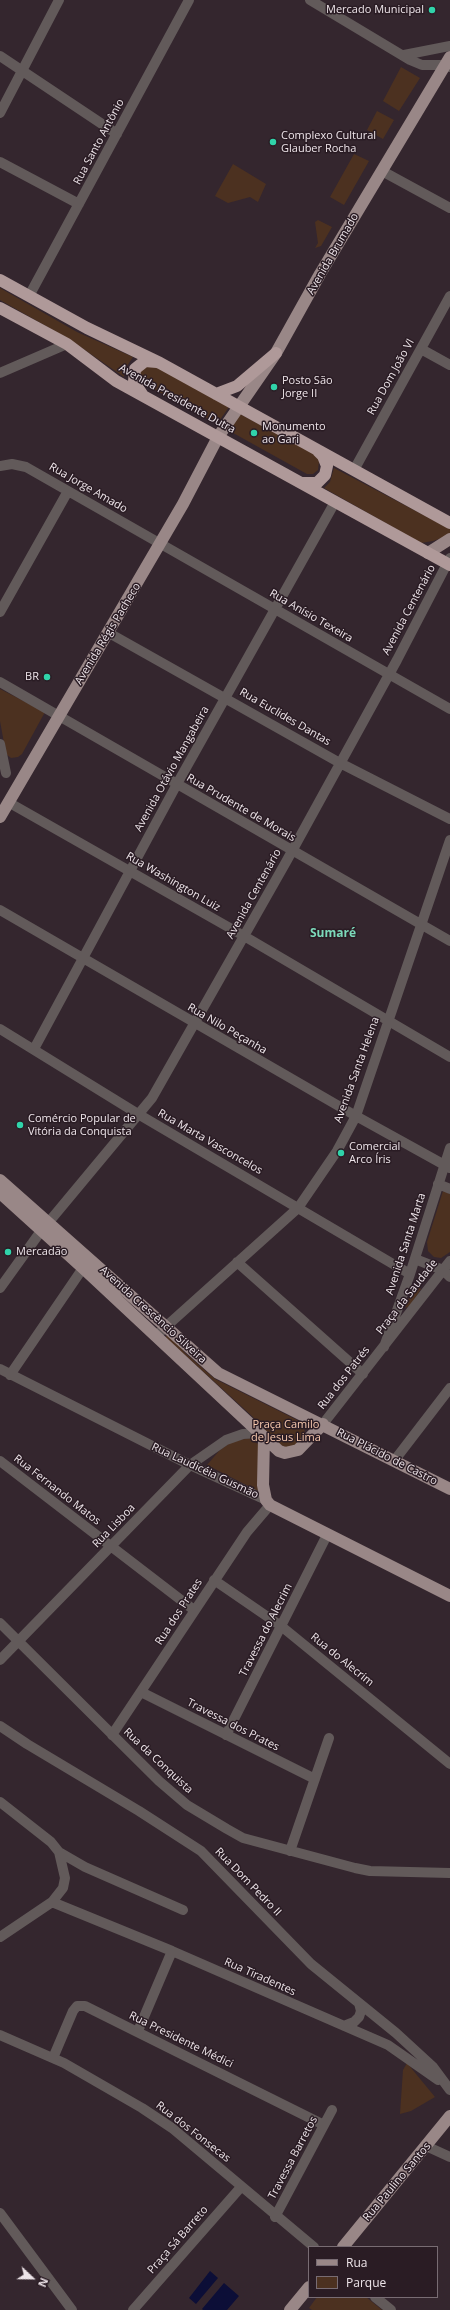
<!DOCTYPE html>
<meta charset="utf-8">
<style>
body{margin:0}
#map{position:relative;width:450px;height:2310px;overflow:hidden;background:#34262e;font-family:"Open Sans",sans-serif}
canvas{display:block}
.legend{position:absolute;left:308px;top:2246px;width:130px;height:52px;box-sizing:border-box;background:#2a1c24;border:1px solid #786c73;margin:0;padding:5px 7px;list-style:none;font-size:12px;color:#ede4e9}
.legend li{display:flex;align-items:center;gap:8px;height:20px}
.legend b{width:20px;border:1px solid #786c73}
.north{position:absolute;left:12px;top:2258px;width:40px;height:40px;-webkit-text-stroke:3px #2a1c24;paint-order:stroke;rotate:112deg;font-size:11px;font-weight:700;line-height:16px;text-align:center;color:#ede4e9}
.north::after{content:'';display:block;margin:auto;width:14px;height:18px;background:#ede4e9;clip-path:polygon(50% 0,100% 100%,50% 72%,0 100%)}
</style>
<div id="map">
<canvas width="450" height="2310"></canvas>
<ul class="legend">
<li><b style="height:5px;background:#998787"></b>Rua</li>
<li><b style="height:11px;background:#4c3120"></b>Parque</li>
</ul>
<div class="north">N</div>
</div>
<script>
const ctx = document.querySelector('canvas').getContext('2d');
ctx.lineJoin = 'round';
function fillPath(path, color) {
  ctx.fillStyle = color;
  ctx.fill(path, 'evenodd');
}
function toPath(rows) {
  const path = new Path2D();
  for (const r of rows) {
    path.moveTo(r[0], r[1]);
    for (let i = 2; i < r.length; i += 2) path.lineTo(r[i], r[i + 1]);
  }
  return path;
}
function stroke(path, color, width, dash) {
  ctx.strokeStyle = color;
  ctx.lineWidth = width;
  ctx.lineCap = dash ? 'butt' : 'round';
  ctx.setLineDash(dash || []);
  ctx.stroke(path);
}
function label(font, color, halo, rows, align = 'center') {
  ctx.font = font + ' "Open Sans",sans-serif';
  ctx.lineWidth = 3;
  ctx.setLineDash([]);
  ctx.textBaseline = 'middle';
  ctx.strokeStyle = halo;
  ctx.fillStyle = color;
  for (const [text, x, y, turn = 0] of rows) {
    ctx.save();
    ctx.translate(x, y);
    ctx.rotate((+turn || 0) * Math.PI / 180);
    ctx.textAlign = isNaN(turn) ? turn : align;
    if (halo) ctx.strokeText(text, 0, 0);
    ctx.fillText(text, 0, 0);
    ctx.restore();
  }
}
fillPath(toPath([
 [401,67,420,78,399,111,383,101],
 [377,111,394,120,383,139,367,130],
 [354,154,369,161,344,205,330,197],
 [233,164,266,184,258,202,250,197,228,203,215,196],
 [318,220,332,227,321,246,315,248,318,243,315,222],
 [0,288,77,332,133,357,125,369,124,377,69,339,0,300],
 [153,364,229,407,217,424,139,381,139,369],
 [238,413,315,454,319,461,318,470,313,474,307,474,226,429],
 [334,468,450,529,450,535,433,541,421,543,324,488,330,482],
 [0,689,45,712,22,754,18,757,11,758,6,754,0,721],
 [443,1191,450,1194,450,1252,441,1258,434,1257,428,1251,427,1242],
 [417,1286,421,1289,410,1306,405,1308,413,1287],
 [167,1335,175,1339,184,1352,215,1379,297,1420,303,1424,306,1437,290,1450,264,1436,253,1417,184,1354,171,1345,165,1338],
 [249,1438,258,1444,262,1493,207,1465,219,1451,231,1442],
 [407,2063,435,2097,411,2111,400,2114,403,2070],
 [317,2297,366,2297,382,2310,312,2310,309,2308]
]), '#4c3120');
fillPath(toPath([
 [210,2271,218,2278,196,2304,189,2298],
 [224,2283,239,2296,227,2310,203,2310,202,2309]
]), '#0c0e37');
stroke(toPath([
 [310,0,410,60,422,65,445,65,450,67],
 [404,55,450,46],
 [0,56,117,134],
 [0,113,59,0],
 [0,162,79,204],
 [382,171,450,208],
 [29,296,189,0],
 [421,349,450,365],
 [0,373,67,344],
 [0,466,12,464,26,467,450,709],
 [354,470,450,296],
 [0,612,68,491],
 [109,633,340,763,450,819],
 [0,682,450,941],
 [0,744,6,773],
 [8,802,244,936,450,1057],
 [0,910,356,1116,450,1168],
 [0,1029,138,1114,410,1274],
 [34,1049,177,784,335,502],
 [438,1184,450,1189],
 [48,1223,152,1098,286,862,397,660,450,558],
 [415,1259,443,1270,450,1277],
 [237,1262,363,1374],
 [0,1288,41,1231],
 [160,1332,298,1208,337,1151,356,1116,450,840],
 [384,1347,410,1274,450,1148],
 [0,1369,190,1465,266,1500],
 [10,1375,83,1268],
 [323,1424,450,1261],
 [0,1461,194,1610],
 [394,1461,450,1388],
 [214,1580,281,1626,450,1764],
 [0,1623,159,1781,187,1805,227,1829,243,1838,355,1868,370,1871,450,1873],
 [0,1660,190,1465,226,1440,243,1434,260,1433],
 [141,1692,315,1779],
 [0,1726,27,1744,139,1811,201,1851,311,1964,396,2033,433,2067,450,2090],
 [112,1735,247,1532,270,1505],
 [226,1735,327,1535],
 [0,1802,51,1842,59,1852,65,1878,63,1888,52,1902,0,1937],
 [290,1851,329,1738],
 [59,1852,85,1867,183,1910],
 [52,1902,172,1951,388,2045,438,2080],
 [344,2026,354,2022,359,2017,361,2011,359,2003],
 [138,2031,172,1951],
 [0,2035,64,2063,142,2108,172,2128,314,2247],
 [53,2058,73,2011,77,2006,85,2006,324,2125],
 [426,2146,450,2157],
 [0,2213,72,2310],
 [275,2217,332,2110],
 [375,2297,391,2310],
 [133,2310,241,2187]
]), '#625a5a', 10);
stroke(toPath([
 [428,553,450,539],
 [0,817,183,504,218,437,276,353,320,274,450,57],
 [0,1180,218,1373,450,1489],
 [0,1193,83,1268,279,1451,285,1453,298,1450,323,1424],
 [264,1438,263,1485,266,1500,270,1505,450,1596],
 [343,2247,450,2116],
 [290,2310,309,2287]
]), '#998787', 12);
stroke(toPath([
 [0,280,87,328,160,363,450,523],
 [0,308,67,344,116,381,450,565],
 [142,394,134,382,135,369,145,361,157,362],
 [216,394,237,386,276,353],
 [302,483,317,483,325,475,327,466,323,456,318,451]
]), '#af9999', 12);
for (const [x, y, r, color] of [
 [432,10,4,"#30d4aa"],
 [273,142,4,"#30d4aa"],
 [274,387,4,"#30d4aa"],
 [254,433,4,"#30d4aa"],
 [47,677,4,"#30d4aa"],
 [20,1125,4,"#30d4aa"],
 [341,1153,4,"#30d4aa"],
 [8,1252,4,"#30d4aa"]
]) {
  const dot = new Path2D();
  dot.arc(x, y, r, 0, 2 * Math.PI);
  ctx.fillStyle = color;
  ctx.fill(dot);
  stroke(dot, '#2a1c24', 1.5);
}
label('11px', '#ede4e9', '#2a1c24', [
 ["Mercado Municipal",424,10,"right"],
 ["Complexo Cultural",281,136],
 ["Glauber Rocha",281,149],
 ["Posto São",282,381],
 ["Jorge II",282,394],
 ["Monumento",262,427],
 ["ao Gari",262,440],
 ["BR",39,677,"right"],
 ["Comércio Popular de",28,1119],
 ["Vitória da Conquista",28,1132],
 ["Comercial",349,1147],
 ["Arco Íris",349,1160],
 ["Mercadão",16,1252]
], 'left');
label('11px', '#ede4e9', '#2a1c24', [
 ["Rua Santo Antônio",99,142,-62],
 ["Avenida Brumado",333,254,-60],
 ["Rua Dom João VI",391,377,-61],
 ["Avenida Presidente Dutra",177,399,29],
 ["Rua Jorge Amado",88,488,30],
 ["Avenida Centenário",409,610,-62],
 ["Rua Anísio Texeira",311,616,30],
 ["Avenida Régis Pacheco",108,634,-59],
 ["Rua Euclides Dantas",285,717,30],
 ["Avenida Otávio Mangabeira",172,769,-61],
 ["Rua Prudente de Morais",241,808,30],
 ["Rua Washington Luiz",173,882,30],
 ["Avenida Centenário",254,894,-61],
 ["Rua Nilo Peçanha",227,1029,30],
 ["Avenida Santa Helena",357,1070,-70],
 ["Rua Marta Vasconcelos",210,1142,30],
 ["Avenida Santa Marta",406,1244,-72],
 ["Praça da Saudade",407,1297,-52],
 ["Avenida Crescêncio Silveira",153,1315,42],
 ["Rua dos Patrés",344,1378,-52],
 ["Rua Plácido de Castro",387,1457,27],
 ["Rua Laudicéia Gusmão",205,1471,25],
 ["Rua Fernando Matos",57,1490,38],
 ["Rua Lisboa",114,1526,-46],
 ["Rua dos Prates",179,1612,-57],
 ["Travessa do Alecrim",266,1630,-63],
 ["Rua do Alecrim",342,1660,39],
 ["Travessa dos Prates",233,1725,27],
 ["Rua da Conquista",158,1761,43],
 ["Rua Dom Pedro II",248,1882,46],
 ["Rua Tiradentes",260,1977,24],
 ["Rua Presidente Médici",181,2040,26],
 ["Rua dos Fonsecas",193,2132,38],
 ["Travessa Barretos",293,2158,-62],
 ["Rua Paulino Santos",397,2182,-50],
 ["Praça Sá Barreto",178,2240,-49]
]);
label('11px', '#f9caaf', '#2a1c24', [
 ["Praça Camilo",286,1425],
 ["de Jesus Lima",286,1438]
]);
label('bold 12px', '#7cd9ba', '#2a1c24', [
 ["Sumaré",333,934]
]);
</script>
